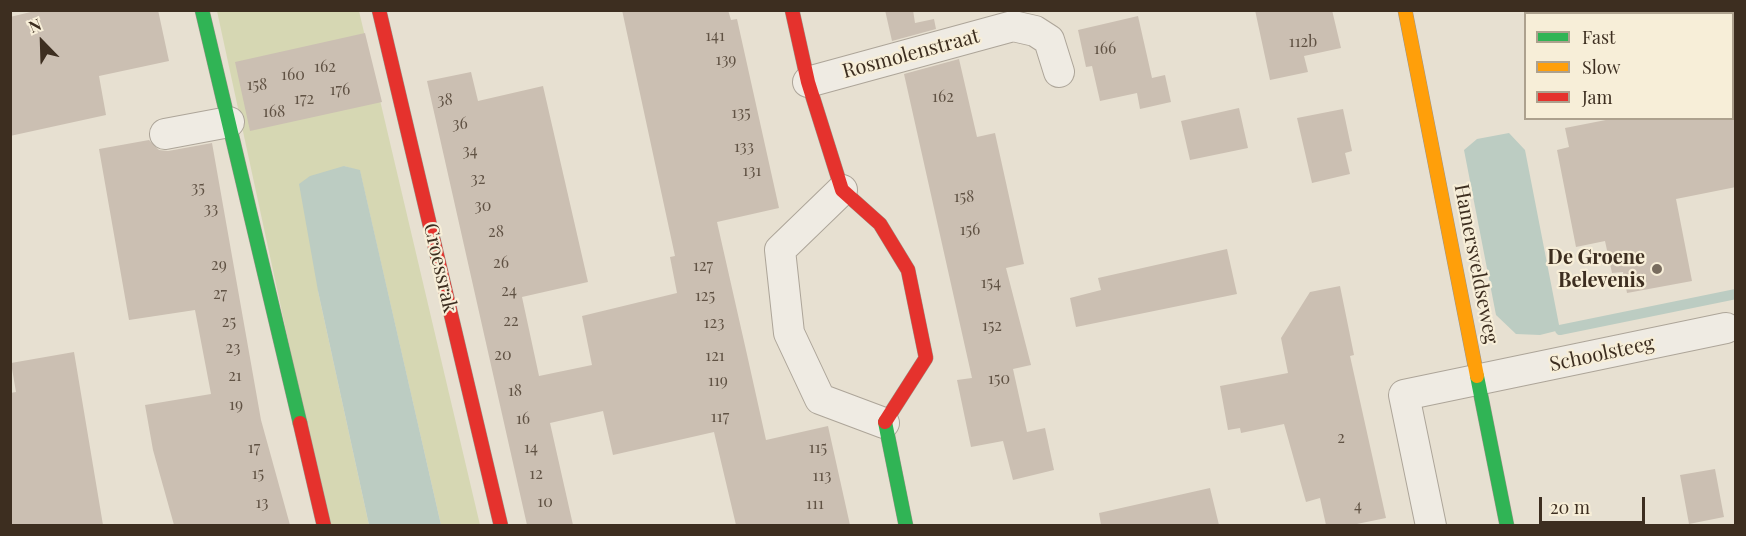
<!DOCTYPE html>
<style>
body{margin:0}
#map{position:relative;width:1746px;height:536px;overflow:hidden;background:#e7e0d1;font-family:"Playfair Display",serif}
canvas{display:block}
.frame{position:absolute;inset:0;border:12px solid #3d2e20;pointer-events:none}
.legend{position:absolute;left:1524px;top:12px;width:210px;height:108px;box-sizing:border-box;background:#f7eed8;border:2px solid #ada18e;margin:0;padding:8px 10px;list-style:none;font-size:18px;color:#3d2e20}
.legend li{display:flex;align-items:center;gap:12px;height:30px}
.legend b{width:30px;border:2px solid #ada18e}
.north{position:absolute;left:12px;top:12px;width:60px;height:60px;-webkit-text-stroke:4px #f7eed8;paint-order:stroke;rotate:337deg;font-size:16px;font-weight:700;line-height:24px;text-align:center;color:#3d2e20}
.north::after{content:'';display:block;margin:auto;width:21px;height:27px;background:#3d2e20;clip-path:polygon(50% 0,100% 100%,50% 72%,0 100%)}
.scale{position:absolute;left:1539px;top:497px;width:106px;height:27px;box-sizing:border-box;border:3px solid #3d2e20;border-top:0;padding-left:8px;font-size:18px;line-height:21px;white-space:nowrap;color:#3d2e20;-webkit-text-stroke:4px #f7eed8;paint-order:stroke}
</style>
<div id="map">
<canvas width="1746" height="536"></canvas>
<div class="frame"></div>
<ul class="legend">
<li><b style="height:8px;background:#30b455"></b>Fast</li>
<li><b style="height:8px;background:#ff9f0a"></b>Slow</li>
<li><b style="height:8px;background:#e5322d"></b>Jam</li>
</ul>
<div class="north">N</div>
<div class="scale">20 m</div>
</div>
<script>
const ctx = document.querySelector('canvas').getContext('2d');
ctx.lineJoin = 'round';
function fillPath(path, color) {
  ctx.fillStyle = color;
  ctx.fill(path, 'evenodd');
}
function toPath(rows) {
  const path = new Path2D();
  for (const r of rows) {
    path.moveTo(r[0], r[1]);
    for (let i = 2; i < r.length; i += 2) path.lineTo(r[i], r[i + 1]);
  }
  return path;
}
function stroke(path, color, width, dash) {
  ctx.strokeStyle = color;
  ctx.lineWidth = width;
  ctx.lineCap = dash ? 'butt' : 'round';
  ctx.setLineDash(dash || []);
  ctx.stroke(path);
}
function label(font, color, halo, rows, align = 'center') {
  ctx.font = font + ' "Playfair Display",serif';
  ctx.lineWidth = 4.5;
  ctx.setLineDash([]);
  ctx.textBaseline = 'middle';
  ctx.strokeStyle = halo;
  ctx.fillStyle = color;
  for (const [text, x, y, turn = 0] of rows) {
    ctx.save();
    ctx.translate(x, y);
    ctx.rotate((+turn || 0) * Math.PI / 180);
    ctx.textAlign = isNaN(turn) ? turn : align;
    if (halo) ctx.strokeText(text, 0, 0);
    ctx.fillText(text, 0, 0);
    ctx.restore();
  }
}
fillPath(toPath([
 [217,11,359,11,480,525,441,525,360,171,344,166,318,291,369,525,328,525]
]), '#d6d7b3');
fillPath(toPath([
 [1509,133,1525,150,1560,330,1540,335,1516,334,1496,315,1464,150,1477,139],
 [344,166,360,170,441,525,369,525,318,291,299,184,310,176]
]), '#bcccc2');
stroke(toPath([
 [1560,330,1736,294]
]), '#bcccc2', 10);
fillPath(toPath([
 [39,10,158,10,169,61,99,76,106,115,10,136,10,17],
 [622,10,728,10,731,20,737,19,779,208,717,222,748,359,766,440,828,426,850,525,736,525,714,432,613,455,603,411,550,423,573,525,527,525,427,81,471,72,478,101,543,86,588,282,522,297,539,376,592,365,582,316,677,293,670,257,675,256],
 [885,10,913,10,915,23,934,19,936,29,892,41],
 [1255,10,1332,10,1341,48,1304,56,1308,72,1270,80],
 [1138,16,1152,78,1165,75,1171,102,1140,109,1137,93,1100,101,1092,66,1086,67,1078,30],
 [365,33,382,102,250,131,235,62],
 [959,59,977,137,995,133,1024,264,1006,268,1031,365,1013,369,1027,432,1045,428,1054,470,1013,480,1003,441,971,447,957,380,972,378,904,74],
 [1239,108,1248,148,1190,160,1181,121],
 [1343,109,1352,151,1345,153,1350,174,1312,183,1297,118],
 [1616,118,1736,118,1736,187,1676,199,1692,281,1627,293,1623,272,1612,273,1605,241,1576,247,1557,150,1569,147,1565,128],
 [149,140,159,150,168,151,212,143,261,420,290,525,174,525,153,450,145,405,211,394,195,310,129,320,99,149],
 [1227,249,1237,294,1076,327,1070,298,1101,290,1098,278],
 [1340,286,1354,355,1350,356,1386,518,1352,525,1326,525,1320,498,1306,502,1284,424,1241,433,1240,428,1228,430,1220,386,1288,373,1281,338,1310,292],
 [74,352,103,525,10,525,10,393,16,392,11,363],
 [1715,469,1724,517,1689,524,1680,475],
 [1210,488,1219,525,1101,525,1099,513]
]), '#cbbfb2');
const street = toPath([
 [808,82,1013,26,1035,31,1049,40,1059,72],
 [165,134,229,122],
 [842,190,780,250,789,333,820,399,884,423],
 [1431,526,1404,395,1726,328]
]);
const fast = toPath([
 [202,10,300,423],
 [1477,376,1507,526],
 [885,422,906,526]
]);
const slow = toPath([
 [1405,10,1477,376]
]);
const jam = toPath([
 [379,10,501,526],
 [792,10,808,82,842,190,880,224,908,270,926,358,885,422],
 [300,423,324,526]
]);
stroke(street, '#ada599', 32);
stroke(fast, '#9c958a', 15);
stroke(slow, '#9c958a', 15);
stroke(jam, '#9c958a', 15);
stroke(street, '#efebe3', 30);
stroke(fast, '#30b455', 14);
stroke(slow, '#ff9f0a', 14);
stroke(jam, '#e5322d', 14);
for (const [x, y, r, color] of [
 [1657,269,6,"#786c5e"]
]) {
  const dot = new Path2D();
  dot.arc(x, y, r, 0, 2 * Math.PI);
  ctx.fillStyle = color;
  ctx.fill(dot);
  stroke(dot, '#f7eed8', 2);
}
label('16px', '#605244', null, [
 ["141",715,36],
 ["112b",1303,42],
 ["166",1105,49],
 ["139",726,60],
 ["162",325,67],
 ["160",293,75],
 ["158",257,85],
 ["176",340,90],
 ["162",943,97],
 ["172",304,99],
 ["38",445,100],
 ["168",274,112],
 ["135",741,113],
 ["36",460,124],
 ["133",744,147],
 ["34",470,151],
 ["131",752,171],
 ["32",478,179],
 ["35",198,188],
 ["158",964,197],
 ["30",483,206],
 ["33",211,209],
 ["156",970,230],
 ["28",496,232],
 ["26",501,263],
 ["29",219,265],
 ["127",703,266],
 ["154",991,283],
 ["24",509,291],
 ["27",220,294],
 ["125",705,296],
 ["22",511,321],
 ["25",229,322],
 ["123",714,323],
 ["152",992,326],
 ["23",233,348],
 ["20",503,355],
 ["121",715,356],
 ["21",235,376],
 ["150",999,379],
 ["119",718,381],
 ["18",515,391],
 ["19",236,405],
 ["117",720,417],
 ["16",523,419],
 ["2",1341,438],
 ["17",254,448],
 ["14",531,448],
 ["115",818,448],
 ["15",258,474],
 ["12",536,474],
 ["113",822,476],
 ["10",545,502],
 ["13",262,503],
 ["111",815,504],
 ["4",1358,506]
]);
label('20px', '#3d2e20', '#f7eed8', [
 ["Rosmolenstraat",911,54,-15],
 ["Hamersveldseweg",1476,264,79],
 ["Croessrak",440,268,77],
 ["Schoolsteeg",1602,354,-12]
]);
label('bold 20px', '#3d2e20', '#f7eed8', [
 ["De Groene",1645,258],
 ["Belevenis",1645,281]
], 'right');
</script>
